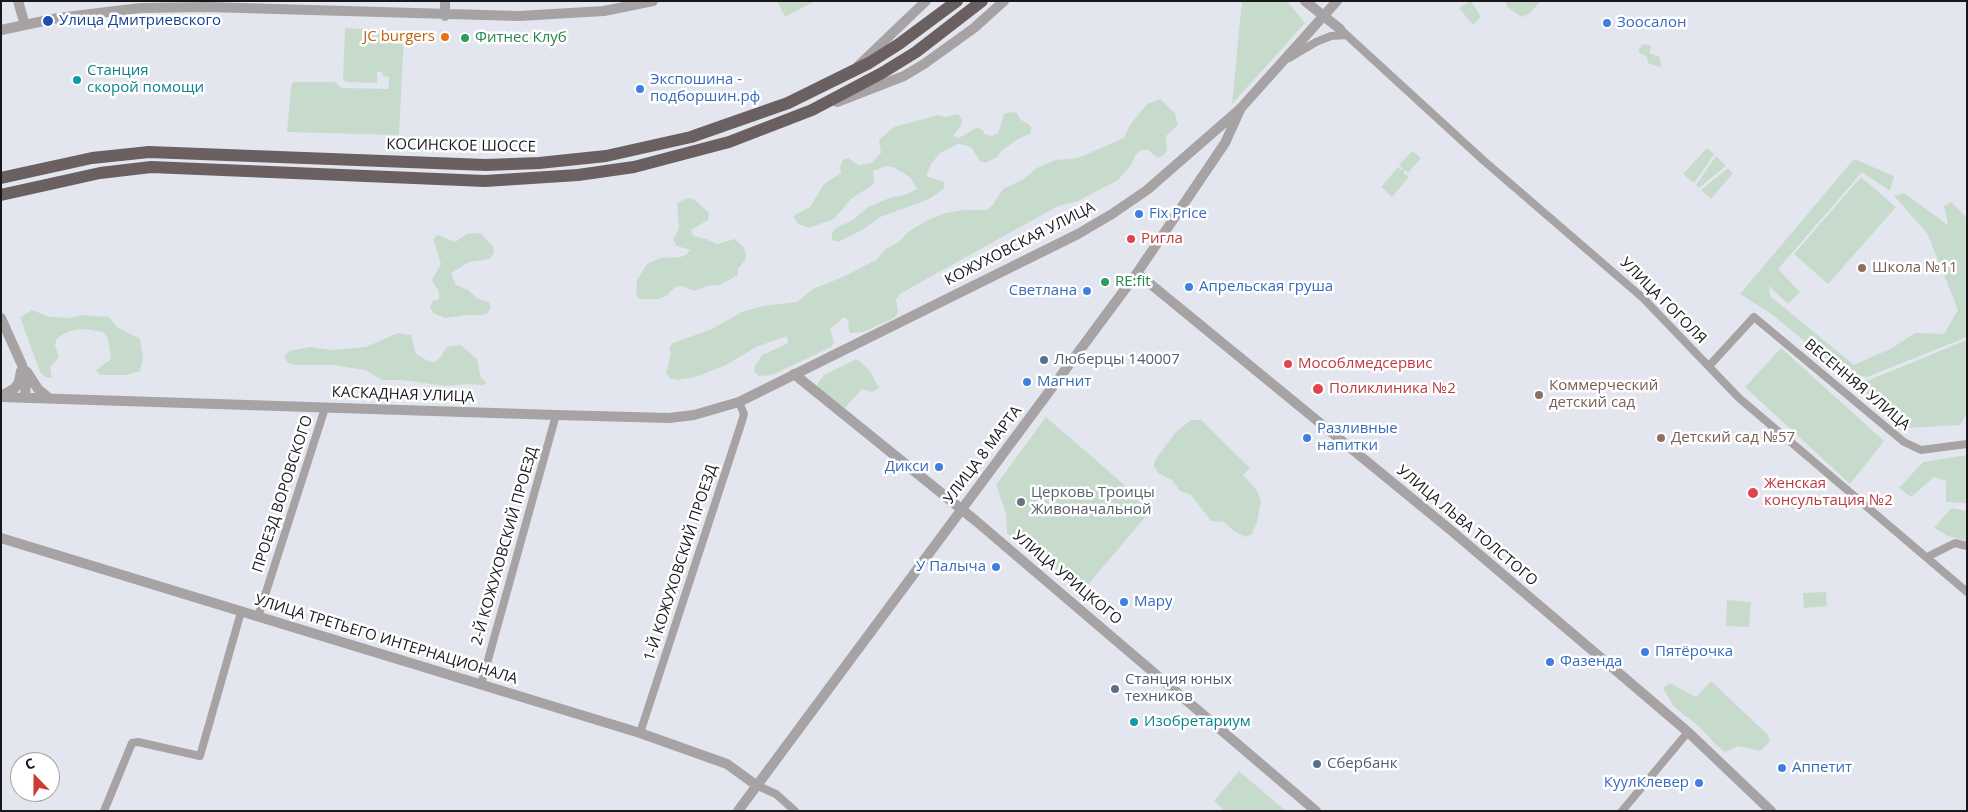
<!DOCTYPE html>
<meta charset="utf-8">
<style>
body{margin:0}
#map{position:relative;width:1968px;height:812px;overflow:hidden;background:#e4e6ef;font-family:"Open Sans",sans-serif}
canvas{display:block}
.frame{position:absolute;inset:0;border:2px solid #18181c;pointer-events:none}
.north{position:absolute;left:10px;top:752px;width:50px;height:50px;box-sizing:border-box;background:#fff;border:1px solid #a3a3a4;border-radius:50%;rotate:338deg;font-size:14px;font-weight:700;line-height:20px;text-align:center;color:#18181c}
.north::after{content:'';display:block;margin:auto;width:18px;height:22px;background:#cb3d33;clip-path:polygon(50% 0,100% 100%,50% 72%,0 100%)}
</style>
<div id="map">
<canvas width="1968" height="812"></canvas>
<div class="frame"></div>
<div class="north">С</div>
</div>
<script>
const ctx = document.querySelector('canvas').getContext('2d');
ctx.lineJoin = 'round';
function fillPath(path, color) {
  ctx.fillStyle = color;
  ctx.fill(path, 'evenodd');
}
function toPath(rows) {
  const path = new Path2D();
  for (const r of rows) {
    path.moveTo(r[0], r[1]);
    for (let i = 2; i < r.length; i += 2) path.lineTo(r[i], r[i + 1]);
  }
  return path;
}
function stroke(path, color, width, dash) {
  ctx.strokeStyle = color;
  ctx.lineWidth = width;
  ctx.lineCap = dash ? 'butt' : 'round';
  ctx.setLineDash(dash || []);
  ctx.stroke(path);
}
function label(font, color, halo, rows, align = 'center') {
  ctx.font = font + ' "Open Sans",sans-serif';
  ctx.lineWidth = 5;
  ctx.setLineDash([]);
  ctx.textBaseline = 'middle';
  ctx.strokeStyle = halo;
  ctx.fillStyle = color;
  for (const [text, x, y, turn = 0] of rows) {
    ctx.save();
    ctx.translate(x, y);
    ctx.rotate((+turn || 0) * Math.PI / 180);
    ctx.textAlign = isNaN(turn) ? turn : align;
    if (halo) ctx.strokeText(text, 0, 0);
    ctx.fillText(text, 0, 0);
    ctx.restore();
  }
}
fillPath(toPath([
 [777,1,815,1,785,17],
 [1242,1,1287,1,1305,23,1232,104],
 [1471,1,1481,17,1473,25,1459,8],
 [1505,1,1541,1,1529,14,1522,17,1507,7],
 [345,28,404,32,399,135,287,132,291,87,293,82,335,82,342,88,389,89,389,77,383,76,382,72,377,72,377,83,346,82,343,80],
 [1643,44,1651,46,1649,53,1660,57,1661,67,1648,63,1647,56,1639,53,1639,49],
 [1160,99,1175,113,1178,125,1166,136,1167,149,1164,155,1158,158,1148,150,1142,150,1136,154,1131,165,1118,180,1078,201,1058,206,912,287,900,294,896,299,898,313,894,318,863,332,850,333,848,327,849,321,844,317,830,329,834,342,831,347,772,375,759,376,754,372,755,366,762,355,788,343,787,336,756,347,726,365,696,377,677,380,670,378,666,373,671,354,669,348,673,343,712,329,742,312,762,306,797,302,813,289,845,276,876,260,886,249,899,242,908,232,926,221,945,213,965,210,986,210,992,206,1003,189,1022,180,1037,168,1056,160,1078,158,1124,138,1130,125,1147,104],
 [1010,112,1017,113,1020,119,1031,126,1031,133,1018,139,1001,151,997,157,985,163,979,160,972,148,965,145,958,144,940,153,931,164,926,176,944,182,944,189,927,200,880,217,864,229,838,242,832,240,832,233,836,228,853,220,868,207,892,197,905,195,917,189,910,177,893,167,886,166,873,171,874,184,851,199,834,219,809,228,797,223,793,216,810,207,824,184,841,173,840,166,843,160,848,158,859,165,871,163,881,153,879,140,894,127,938,115,945,117,958,114,962,119,961,126,953,136,959,138,976,128,982,129,985,134,992,136,998,133,1004,114],
 [1707,148,1714,154,1694,183,1683,174],
 [1412,151,1421,158,1408,173,1405,170,1403,172,1409,177,1392,197,1381,187,1398,167,1401,170,1403,169,1399,165],
 [1716,156,1726,166,1699,188,1696,185],
 [1854,159,1894,176,1890,191,1862,172,1778,269,1800,292,1788,304,1769,286,1770,296,1854,365,1892,348,1915,333,1944,334,1958,310,1927,233,1894,196,1904,193,1948,225,1944,206,1951,202,1967,218,1967,337,1867,377,1843,372,1770,313,1740,294],
 [1728,168,1733,173,1711,199,1701,190],
 [1861,177,1896,207,1828,284,1794,254],
 [688,198,694,199,709,213,708,220,691,230,693,236,706,239,717,244,735,239,744,248,746,254,745,260,738,269,738,275,720,285,707,286,694,291,682,286,675,287,666,296,659,299,639,299,636,293,637,280,647,264,660,258,680,257,686,255,690,250,677,246,673,240,679,228,677,203],
 [480,233,493,246,494,253,489,259,469,262,451,273,456,285,468,290,478,299,489,302,491,308,487,314,480,315,466,315,445,318,433,313,430,307,433,301,439,299,439,292,432,280,441,264,433,239,438,235,455,242,467,234],
 [32,310,50,317,69,318,82,315,109,317,117,327,140,339,143,358,140,371,127,375,100,375,96,370,111,359,108,338,103,332,83,329,69,331,57,338,55,345,59,357,50,367,52,378,45,377,40,372,20,317],
 [398,333,411,335,416,354,428,361,434,362,440,358,447,347,461,345,477,359,481,378,487,383,483,385,466,384,446,386,402,380,382,380,365,370,333,365,293,365,287,362,284,356,290,351,310,347,331,350,366,347],
 [1967,340,1967,414,1960,425,1905,428,1857,385],
 [1781,348,1884,441,1850,484,1745,387],
 [857,359,870,371,879,388,872,392,862,389,845,408,824,394,817,385,824,375],
 [1046,417,1152,509,1081,593,1007,533,1006,513,996,485],
 [1191,420,1201,420,1250,468,1243,475,1257,490,1261,501,1257,522,1252,534,1246,537,1234,531,1224,522,1211,521,1191,495,1180,491,1172,480,1158,473,1154,466,1155,460,1176,432],
 [1967,455,1967,503,1946,502,1946,481,1934,477,1911,497,1899,488,1923,462],
 [1951,508,1967,511,1967,541,1948,536,1934,528],
 [1826,592,1827,606,1804,608,1803,593],
 [1727,600,1751,602,1749,627,1726,626],
 [1711,681,1768,735,1770,742,1760,751,1738,746,1725,752,1716,745,1700,727,1674,707,1663,688,1670,683,1696,697],
 [1239,771,1286,811,1225,811,1214,801]
]), '#c6dbcb');
stroke(toPath([
 [1340,29,1483,160,1643,298,1739,398,1967,592],
 [1289,58,1316,42,1331,36,1346,35],
 [1709,366,1754,317,1904,442,1921,450,1967,444],
 [1927,557,1955,543,1967,546],
 [258,617,325,408],
 [481,685,556,415],
 [640,733,742,421,744,414,739,402],
 [756,785,776,794,795,811],
 [104,811,132,743,138,742,200,756,241,612],
 [1622,811,1688,732]
]), '#a7a2a3', 8);
stroke(toPath([
 [18,1,25,25],
 [1305,1,1340,29],
 [445,16,445,1],
 [1,30,58,18,140,8,207,7,519,16,604,11,653,1],
 [858,66,926,1],
 [837,102,904,76,924,64,974,28,1004,1],
 [1137,273,1453,532,1600,657,1688,732,1771,811],
 [1,318,22,365,26,378,25,398],
 [27,372,38,389,49,398],
 [794,374,976,521,1316,811],
 [1,396,15,388,19,382,21,371],
 [1,397,556,415,669,418,694,415,739,402,1078,234,1112,214,1147,190,1240,109,1337,1],
 [1,538,640,733,727,764,756,785],
 [738,811,1137,273,1225,143,1240,110]
]), '#a7a2a3', 10);
stroke(toPath([
 [1,178,92,158,149,152,486,165,539,163,606,156,691,137,788,103,869,63,899,44,957,1],
 [1,195,100,173,151,167,485,181,578,175,634,167,729,142,812,110,882,73,916,52,982,1]
]), '#6a6062', 12);
for (const [x, y, r, color] of [
 [48,21,6,"#1a4fb4"],
 [1607,23,5,"#3f7fe0"],
 [445,37,5,"#e8710a"],
 [465,38,5,"#2e9e5b"],
 [77,80,5,"#0f9aa8"],
 [640,89,5,"#3f7fe0"],
 [1139,214,5,"#3f7fe0"],
 [1131,239,5,"#e0444e"],
 [1862,268,5,"#8d6e63"],
 [1105,282,5,"#2e9e5b"],
 [1189,287,5,"#3f7fe0"],
 [1087,291,5,"#3f7fe0"],
 [1044,360,5,"#5c6f8a"],
 [1288,364,5,"#e0444e"],
 [1027,382,5,"#3f7fe0"],
 [1318,389,6,"#e0444e"],
 [1539,395,5,"#8d6e63"],
 [1307,438,5,"#3f7fe0"],
 [1661,438,5,"#8d6e63"],
 [939,467,5,"#3f7fe0"],
 [1753,493,6,"#e0444e"],
 [1021,502,5,"#6b7280"],
 [996,567,5,"#3f7fe0"],
 [1124,602,5,"#3f7fe0"],
 [1645,652,5,"#3f7fe0"],
 [1550,662,5,"#3f7fe0"],
 [1115,689,5,"#5c6f8a"],
 [1134,722,5,"#0f9aa8"],
 [1317,764,5,"#5c6f8a"],
 [1782,768,5,"#3f7fe0"],
 [1699,783,5,"#3f7fe0"]
]) {
  const dot = new Path2D();
  dot.arc(x, y, r, 0, 2 * Math.PI);
  ctx.fillStyle = color;
  ctx.fill(dot);
  stroke(dot, '#fff', 2);
}
label('15px', '#164399', '#fff', [
 ["Улица Дмитриевского",59,21]
], 'left');
label('15px', '#366cbe', '#fff', [
 ["Зоосалон",1617,23],
 ["Экспошина -",650,80],
 ["подборшин.рф",650,97],
 ["Fix Price",1149,214],
 ["Апрельская груша",1199,287],
 ["Светлана",1077,291,"right"],
 ["Магнит",1037,382],
 ["Разливные",1317,429],
 ["напитки",1317,446],
 ["Дикси",929,467,"right"],
 ["У Палыча",986,567,"right"],
 ["Мару",1134,602],
 ["Пятёрочка",1655,652],
 ["Фазенда",1560,662],
 ["Аппетит",1792,768],
 ["КуулКлевер",1689,783,"right"]
], 'left');
label('15px', '#c56008', '#fff', [
 ["JC burgers",435,37]
], 'right');
label('15px', '#27864d', '#fff', [
 ["Фитнес Клуб",475,38],
 ["RE:fit",1115,282]
], 'left');
label('15px', '#0d838f', '#fff', [
 ["Станция",87,71],
 ["скорой помощи",87,88],
 ["Изобретариум",1144,722]
], 'left');
label('15px', '#18181c', '#fff', [
 ["КОСИНСКОЕ ШОССЕ",461,146,1],
 ["КОЖУХОВСКАЯ УЛИЦА",1020,244,-27],
 ["УЛИЦА ГОГОЛЯ",1663,301,45],
 ["ВЕСЕННЯЯ УЛИЦА",1857,385,40],
 ["КАСКАДНАЯ УЛИЦА",403,395,2],
 ["УЛИЦА 8 МАРТА",983,455,-53],
 ["ПРОЕЗД ВОРОВСКОГО",283,494,-72],
 ["УЛИЦА ЛЬВА ТОЛСТОГО",1467,526,40],
 ["2-Й КОЖУХОВСКИЙ ПРОЕЗД",505,546,-74],
 ["1-Й КОЖУХОВСКИЙ ПРОЕЗД",681,563,-72],
 ["УЛИЦА УРИЦКОГО",1067,578,40],
 ["УЛИЦА ТРЕТЬЕГО ИНТЕРНАЦИОНАЛА",386,640,17]
]);
label('15px', '#be3a42', '#fff', [
 ["Ригла",1141,239],
 ["Мособлмедсервис",1298,364],
 ["Поликлиника №2",1329,389],
 ["Женская",1764,484],
 ["консультация №2",1764,501]
], 'left');
label('15px', '#785e54', '#fff', [
 ["Школа №11",1872,268],
 ["Коммерческий",1549,386],
 ["детский сад",1549,403],
 ["Детский сад №57",1671,438]
], 'left');
label('15px', '#4e5e75', '#fff', [
 ["Люберцы 140007",1054,360],
 ["Станция юных",1125,680],
 ["техников",1125,697],
 ["Сбербанк",1327,764]
], 'left');
label('15px', '#5b616d', '#fff', [
 ["Церковь Троицы",1031,493],
 ["Живоначальной",1031,510]
], 'left');
</script>
